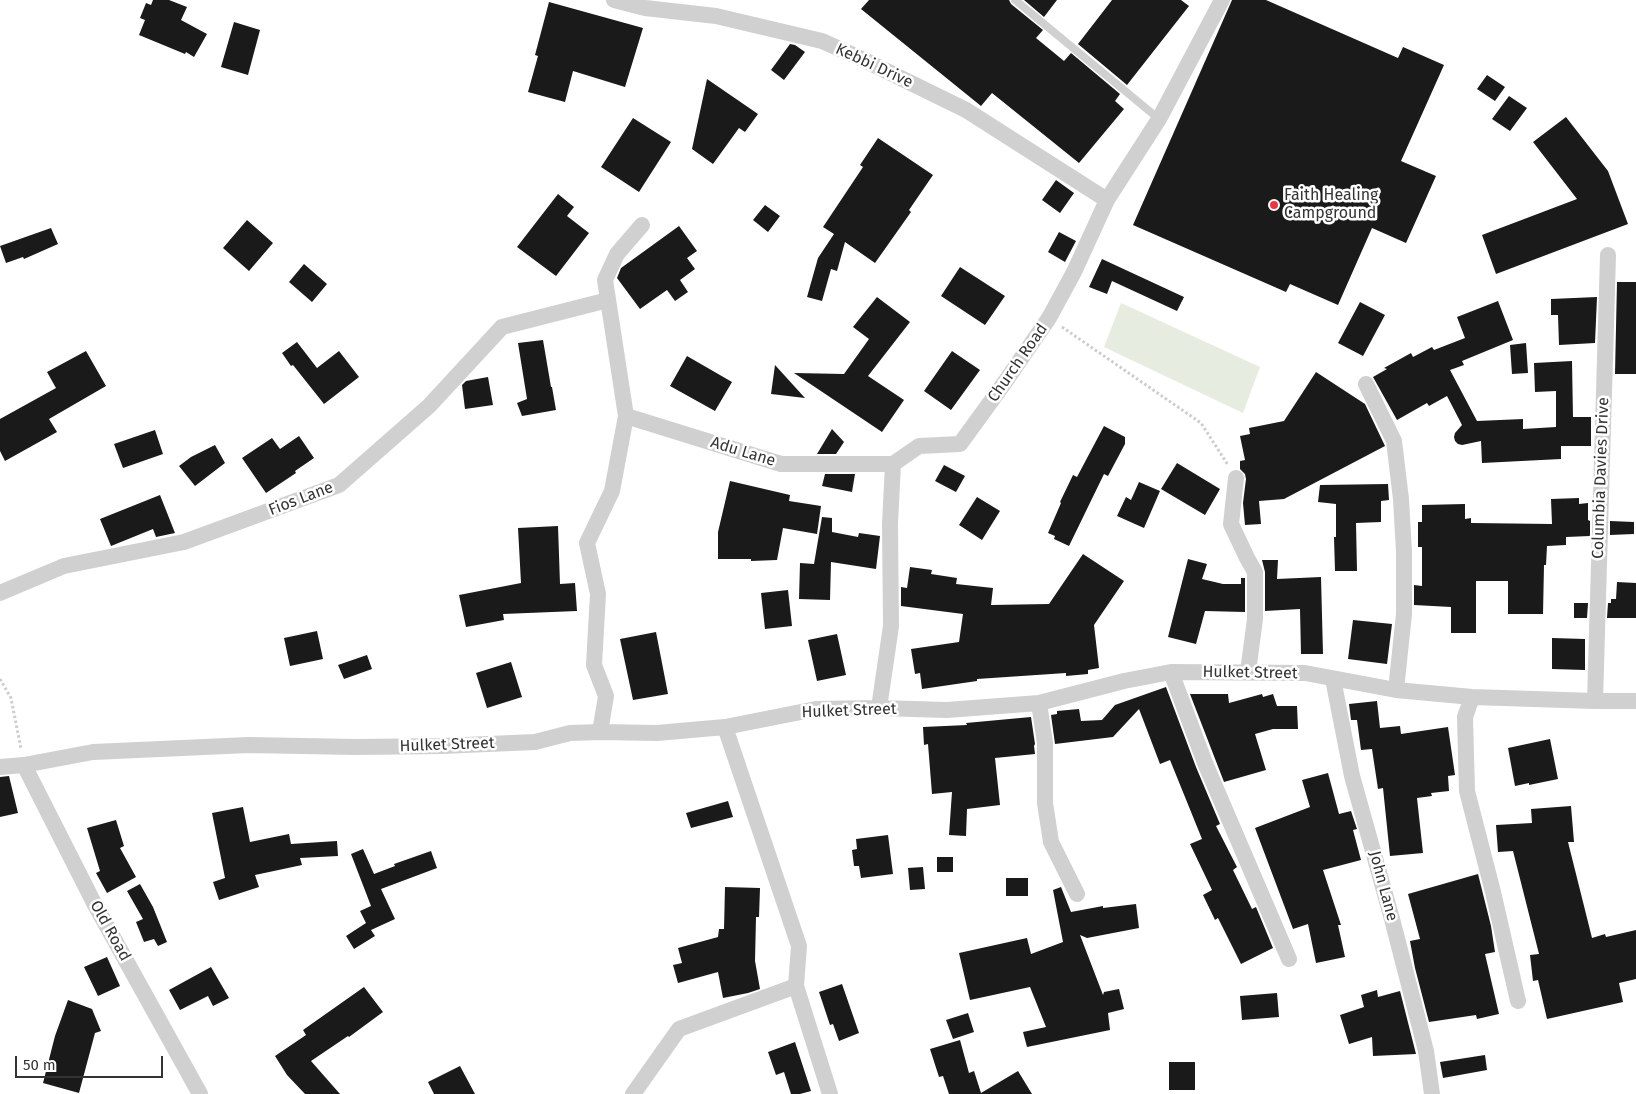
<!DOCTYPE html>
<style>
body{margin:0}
#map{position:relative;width:1636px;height:1094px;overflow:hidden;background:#fff;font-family:"Fira Sans",sans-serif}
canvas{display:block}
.scale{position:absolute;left:15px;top:1056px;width:148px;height:22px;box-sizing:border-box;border:2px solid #333;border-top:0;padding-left:6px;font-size:15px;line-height:18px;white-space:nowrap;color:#333;-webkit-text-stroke:4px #fff;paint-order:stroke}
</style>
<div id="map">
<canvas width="1636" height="1094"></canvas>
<div class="scale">50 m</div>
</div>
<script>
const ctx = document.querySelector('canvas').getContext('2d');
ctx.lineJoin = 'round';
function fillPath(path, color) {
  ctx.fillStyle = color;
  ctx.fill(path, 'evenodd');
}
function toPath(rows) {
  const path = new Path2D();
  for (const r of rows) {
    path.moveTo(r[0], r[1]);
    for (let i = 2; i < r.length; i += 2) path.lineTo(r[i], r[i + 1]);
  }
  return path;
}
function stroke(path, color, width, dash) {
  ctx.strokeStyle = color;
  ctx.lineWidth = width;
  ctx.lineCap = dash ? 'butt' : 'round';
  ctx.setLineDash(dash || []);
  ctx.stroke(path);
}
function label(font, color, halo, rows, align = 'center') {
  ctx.font = font + ' "Fira Sans",sans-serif';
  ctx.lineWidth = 5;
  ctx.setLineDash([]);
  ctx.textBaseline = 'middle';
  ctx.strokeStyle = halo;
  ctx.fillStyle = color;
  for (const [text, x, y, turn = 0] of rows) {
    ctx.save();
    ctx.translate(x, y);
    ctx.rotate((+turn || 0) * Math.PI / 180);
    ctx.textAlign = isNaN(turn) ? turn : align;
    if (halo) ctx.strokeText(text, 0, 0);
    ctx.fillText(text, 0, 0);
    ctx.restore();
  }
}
fillPath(toPath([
 [1121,303,1260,367,1243,413,1104,347]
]), '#e6ecdf');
fillPath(toPath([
 [153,0,169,0,187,7,181,20,207,34,194,57,186,52,185,54,139,35,145,20,140,18,146,3,151,5],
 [869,0,1009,0,1011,4,1043,30,1036,38,1064,61,1071,53,1120,94,1115,101,1124,109,1079,163,992,93,981,106,861,9],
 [1024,0,1057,0,1044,17],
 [1112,0,1181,0,1189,6,1127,85,1078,44],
 [1232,0,1266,0,1398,58,1403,47,1444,65,1401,161,1436,176,1406,243,1372,228,1338,305,1290,284,1286,292,1133,225],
 [549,2,643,28,625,87,573,71,565,102,528,92,538,56,535,55],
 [234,22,260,30,248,75,221,67],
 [790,44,795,45,805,52,784,80,771,70],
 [1487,75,1505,87,1495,101,1477,89],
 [707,79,758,114,745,132,739,128,713,164,692,149],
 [1509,96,1527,108,1510,131,1492,119],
 [1566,117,1608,171,1628,224,1496,274,1482,235,1577,199,1533,142],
 [633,118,671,142,639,192,601,167],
 [878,138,933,175,909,210,911,212,875,263,845,242,837,271,831,269,822,301,807,297,818,258,834,234,823,227,863,167,860,165],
 [1056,180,1074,193,1060,213,1042,200],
 [558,194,574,207,567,216,589,233,556,276,517,247],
 [765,205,780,216,768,232,753,220],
 [247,220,273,243,249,271,223,248],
 [679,226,697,251,687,258,695,269,680,280,688,292,675,301,667,290,640,309,617,278,621,268],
 [51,228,58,244,24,259,23,257,6,263,0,246],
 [1059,232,1076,241,1065,262,1048,252],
 [1102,259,1184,297,1177,311,1112,281,1107,294,1089,287],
 [304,264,327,284,312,302,289,282],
 [960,267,1005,296,985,325,941,296],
 [1617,282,1636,282,1636,374,1615,374],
 [877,297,910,322,868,376,904,400,882,432,794,373,844,374,869,339,853,327],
 [1597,297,1595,343,1559,345,1558,315,1551,315,1551,299],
 [1498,301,1513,340,1462,361,1464,365,1450,370,1477,421,1523,419,1523,429,1556,427,1556,391,1535,392,1534,363,1572,361,1573,417,1591,417,1591,446,1561,446,1561,459,1482,463,1481,441,1462,445,1458,444,1455,441,1454,437,1455,433,1462,425,1447,396,1429,406,1427,403,1397,420,1373,377,1387,369,1384,368,1411,353,1413,357,1432,347,1434,350,1465,338,1457,317],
 [1360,302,1385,315,1363,356,1338,343],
 [543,340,551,387,552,387,556,410,522,416,517,403,527,399,518,343],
 [297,342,317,368,339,351,359,377,324,404,293,365,291,366,282,353],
 [1526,343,1528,373,1512,374,1510,345],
 [86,351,106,386,49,419,57,432,5,461,0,451,0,419,56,388,47,372],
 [952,351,980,370,951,410,924,391],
 [687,356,732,382,715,411,670,386],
 [775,365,805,398,771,394],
 [1316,372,1365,404,1385,446,1284,499,1259,501,1261,524,1245,525,1243,503,1246,479,1245,474,1240,469,1240,461,1245,460,1240,436,1250,434,1249,428,1284,421],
 [488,377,493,405,465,409,462,385,466,381],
 [1104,426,1125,437,1125,444,1108,476,1104,474,1069,546,1054,539,1055,536,1048,533,1061,503,1060,502,1073,475,1077,477],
 [832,429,844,442,836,454,817,454],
 [155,430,163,454,123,468,114,444],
 [299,436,314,458,295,471,296,473,266,493,242,458,272,438,280,449],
 [215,445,225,463,195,486,179,466,191,457],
 [1177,463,1220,489,1205,515,1161,489],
 [944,465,965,476,956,492,935,481],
 [825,474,855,474,852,492,822,486],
 [730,481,790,495,789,501,821,506,817,534,783,528,777,560,751,561,751,559,718,559,718,532],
 [1139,482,1160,491,1144,528,1117,516,1126,497,1131,500],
 [1388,484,1389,500,1381,501,1381,522,1356,523,1357,571,1335,571,1334,537,1336,537,1336,504,1318,502,1320,485],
 [160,495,175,533,156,537,153,529,111,546,100,519],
 [977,497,1000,511,982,540,959,525],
 [1579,498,1579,504,1588,503,1588,520,1590,521,1590,536,1566,537,1566,545,1547,546,1546,565,1544,565,1543,614,1508,614,1508,581,1476,581,1476,633,1451,633,1451,607,1414,605,1414,585,1422,586,1422,547,1418,547,1418,522,1422,522,1422,505,1465,504,1465,519,1471,518,1471,523,1552,524,1551,499],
 [822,517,832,518,832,532,858,537,859,533,880,536,876,569,831,562,830,600,799,599,800,563,814,564],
 [1610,521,1634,522,1634,534,1610,535],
 [558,526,560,584,575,583,577,611,503,614,504,620,466,627,459,595,521,583,518,528],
 [1083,554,1124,581,1094,625,1099,668,1088,670,1088,674,1066,676,1066,673,977,679,977,681,922,689,920,673,915,674,911,649,959,642,963,614,901,606,901,587,907,588,910,567,932,570,931,574,957,578,956,584,993,588,991,605,1049,604],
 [1188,559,1207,564,1202,579,1223,584,1241,584,1241,578,1245,578,1245,612,1205,611,1196,644,1168,637],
 [1262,560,1278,560,1277,579,1321,577,1323,654,1301,654,1300,609,1265,611,1265,572],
 [1617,582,1636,583,1636,618,1607,618,1608,603,1611,603,1611,599,1616,599],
 [788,590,792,626,765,629,761,593],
 [1574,603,1588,603,1587,618,1574,618],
 [1353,620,1392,624,1387,664,1348,659],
 [317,631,323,659,290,666,284,638],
 [656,632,668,694,633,700,620,639],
 [837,634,846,675,817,681,808,640],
 [1552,638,1585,639,1585,670,1552,669],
 [367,655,372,669,344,679,338,665],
 [511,662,522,697,487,708,476,673],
 [1166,687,1196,767,1220,824,1216,826,1237,867,1233,870,1252,909,1256,907,1273,948,1241,964,1218,918,1215,920,1203,895,1212,890,1190,844,1202,839,1170,760,1160,764,1139,709,1113,737,1055,744,1051,715,1057,714,1057,711,1079,709,1081,721,1102,720,1115,705],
 [1190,694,1228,694,1229,703,1262,694,1263,697,1273,694,1277,706,1297,706,1298,729,1273,729,1255,734,1266,770,1224,782],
 [1377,701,1380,728,1400,726,1401,734,1448,727,1455,775,1448,776,1449,791,1431,793,1432,796,1417,798,1423,853,1390,856,1383,788,1378,789,1372,749,1361,750,1357,720,1351,720,1349,704],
 [1031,717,1035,744,1034,746,1035,754,995,758,1000,805,967,809,966,836,949,835,952,792,932,794,928,744,924,745,923,727,967,725,966,723],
 [1550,739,1558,779,1529,785,1529,783,1515,786,1508,748],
 [1328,773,1339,814,1351,811,1357,829,1353,830,1361,860,1323,870,1341,925,1338,925,1345,957,1316,963,1308,924,1293,929,1255,828,1310,807,1302,780],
 [9,776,18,813,0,817,0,777],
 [728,801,733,817,691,828,686,813],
 [1571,806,1574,842,1568,842,1592,938,1605,934,1606,937,1636,930,1636,979,1619,983,1623,1002,1547,1019,1538,980,1533,981,1530,955,1539,954,1513,851,1498,852,1496,825,1532,823,1531,809],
 [243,807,250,842,289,834,291,844,337,841,338,856,300,858,302,865,255,875,259,887,219,900,213,882,225,878,212,813],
 [116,820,124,846,120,848,136,877,107,893,96,873,100,871,87,828],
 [888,835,893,874,861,878,859,866,854,866,852,850,857,849,856,839],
 [363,849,374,874,395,866,394,864,431,851,437,868,381,889,395,919,371,930,375,936,354,949,346,936,366,923,360,911,371,906,351,854],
 [937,857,953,857,953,872,937,872],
 [923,867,925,889,910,890,908,868],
 [1478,874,1491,926,1495,952,1485,954,1499,1014,1477,1019,1476,1015,1429,1022,1415,968,1410,941,1420,939,1408,894],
 [1006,878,1028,878,1028,896,1006,896],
 [140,884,153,907,167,942,158,946,154,939,144,942,136,922,143,919,127,891],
 [725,887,760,888,759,917,756,917,755,961,760,989,748,993,723,998,718,972,678,983,673,965,682,963,678,948,718,937,719,929,724,929],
 [1061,887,1071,912,1103,906,1103,908,1136,904,1139,928,1087,938,1080,935,1103,995,1104,992,1119,989,1124,1009,1108,1013,1110,1030,1027,1047,1023,1032,1046,1027,1030,987,970,1000,959,953,1027,938,1031,954,1063,942,1053,890],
 [107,957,120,986,98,996,84,967],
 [211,967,229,998,213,1006,208,996,180,1010,169,990],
 [842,984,859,1033,839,1041,833,1024,830,1025,819,992],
 [364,987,383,1012,349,1037,348,1036,311,1061,340,1094,305,1094,287,1075,275,1056,306,1035,303,1030],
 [1377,990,1378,997,1400,991,1416,1054,1373,1056,1372,1037,1349,1044,1340,1015,1364,1007,1361,995],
 [1277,993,1279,1017,1242,1020,1240,996],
 [68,1000,92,1009,101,1031,95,1033,79,1093,43,1083,55,1036],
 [968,1013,974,1032,953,1039,946,1020],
 [960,1040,969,1073,974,1071,981,1093,1018,1071,1032,1094,949,1094,943,1076,939,1077,930,1049],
 [795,1042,811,1091,800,1094,791,1094,784,1072,776,1075,768,1052],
 [1485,1055,1487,1070,1443,1078,1440,1062],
 [1169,1062,1195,1062,1195,1090,1169,1090],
 [460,1066,475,1094,434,1094,428,1082]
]), '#1a1a1a');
stroke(toPath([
 [1062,327,1201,423,1228,465],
 [0,679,11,698,21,749]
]), '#cdcdcd', 3, [2.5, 2.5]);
stroke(toPath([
 [1015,0,1159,119]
]), '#d0d0d0', 8);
stroke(toPath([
 [614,0,645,8,716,16,822,41,860,58,966,110,1107,200],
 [1366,384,1394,441,1401,499,1404,552,1404,614,1396,690],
 [626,416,781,464,893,464],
 [1236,478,1231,524,1247,558,1255,572,1255,619,1248,672],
 [0,593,64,566,184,542,339,485,429,406,502,327,608,300],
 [1171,672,1205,763,1289,959],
 [1333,679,1352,776,1392,919,1426,1051,1432,1094],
 [1472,697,1465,717,1467,791,1493,892,1518,1001],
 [1595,701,1608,255],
 [1039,703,1045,743,1045,803,1051,842,1077,894],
 [879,708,891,626,890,524,893,464,919,446,960,444,1005,382,1049,318,1074,272,1107,200,1159,119,1222,0],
 [725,727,799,946,796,986,830,1094],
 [600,732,606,696,594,665,598,594,587,543,612,491,626,416,605,280,617,254,642,225],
 [24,765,94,903,200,1094],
 [0,767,24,765,93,752,249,745,356,747,442,746,535,742,570,733,600,732,657,733,725,727,816,709,879,708,947,710,1039,703,1124,681,1171,672,1305,673,1396,690,1472,697,1595,701,1636,701],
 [633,1094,679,1029,796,986]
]), '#d0d0d0', 16);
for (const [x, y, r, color] of [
 [1274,205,5,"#e63946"]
]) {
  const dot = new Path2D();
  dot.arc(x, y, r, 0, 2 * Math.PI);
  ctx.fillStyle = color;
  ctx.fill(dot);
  stroke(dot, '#fff', 2);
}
label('16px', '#333', '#fff', [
 ["Kebbi Drive",874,66,25],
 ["Church Road",1018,363,-55],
 ["Adu Lane",743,452,17],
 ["Columbia Davies Drive",1601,478,-88],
 ["Fios Lane",301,499,-21],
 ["Hulket Street",1250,673,1],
 ["Hulket Street",849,711,-2],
 ["Hulket Street",447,745,-2],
 ["John Lane",1383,886,75],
 ["Old Road",110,931,61]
]);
label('16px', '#333', '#fff', [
 ["Faith Healing",1284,196],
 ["Campground",1284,214]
], 'left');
</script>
